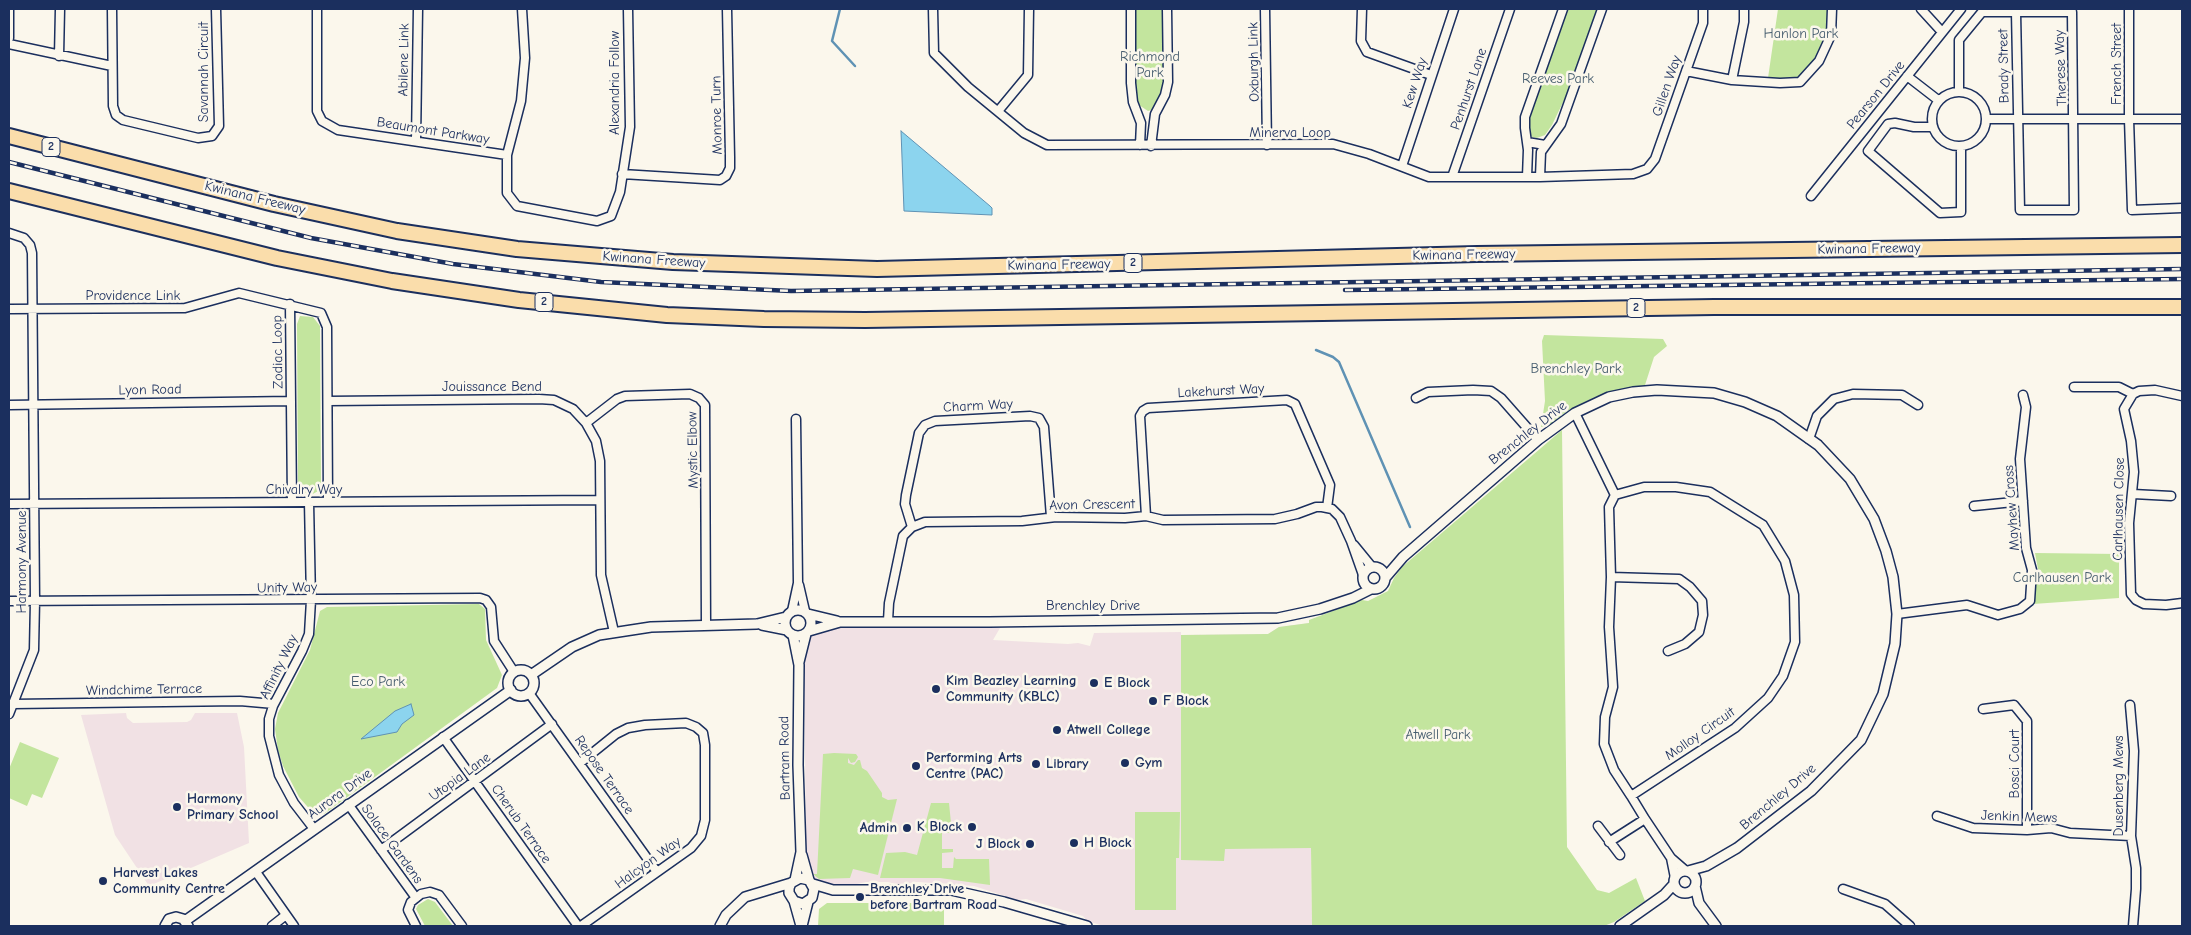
<!DOCTYPE html>
<style>
body{margin:0}
#map{position:relative;width:2191px;height:935px;overflow:hidden;background:#fbf7ec;font-family:"Comic Neue",sans-serif}
canvas{display:block}
.frame{position:absolute;inset:0;border:10px solid #1b2f5e;pointer-events:none}
</style>
<div id="map">
<canvas width="2191" height="935"></canvas>
<div class="frame"></div>
</div>
<script>
const ctx = document.querySelector('canvas').getContext('2d');
ctx.lineJoin = 'round';
function fillPath(path, color) {
  ctx.fillStyle = color;
  ctx.fill(path, 'evenodd');
}
function toPath(rows) {
  const path = new Path2D();
  for (const r of rows) {
    if (r.length === 3) {
      path.moveTo(r[0] + r[2], r[1]);
      path.arc(r[0], r[1], r[2], 0, 2 * Math.PI);
      continue;
    }
    path.moveTo(r[0], r[1]);
    for (let i = 2; i < r.length; i += 2) path.lineTo(r[i], r[i + 1]);
  }
  return path;
}
function stroke(path, color, width, dash) {
  ctx.strokeStyle = color;
  ctx.lineWidth = width;
  ctx.lineCap = dash ? 'butt' : 'round';
  ctx.setLineDash(dash || []);
  ctx.stroke(path);
}
function label(font, color, halo, rows, align = 'center') {
  ctx.font = font + ' "Comic Neue",sans-serif';
  ctx.lineWidth = 5;
  ctx.setLineDash([]);
  ctx.textBaseline = 'middle';
  ctx.strokeStyle = halo;
  ctx.fillStyle = color;
  for (const [text, x, y, turn = 0] of rows) {
    ctx.save();
    ctx.translate(x, y);
    ctx.rotate((+turn || 0) * Math.PI / 180);
    ctx.textAlign = isNaN(turn) ? turn : align;
    if (halo) ctx.strokeText(text, 0, 0);
    ctx.fillText(text, 0, 0);
    ctx.restore();
  }
}
fillPath(toPath([
 [1309,623,1312,926,1104,926,1087,921,1083,916,1026,899,1017,900,974,886,918,882,900,885,888,882,866,882,848,886,827,883,815,880,812,877,808,869,806,846,804,664,805,653,811,634,833,627,842,627,986,625,1000,628,993,640,1068,644,1078,643,1090,646,1094,633,1181,632,1181,635,1268,634,1279,627],
 [126,713,127,718,133,723,187,722,191,720,195,713,237,713,244,747,249,843,149,886,115,835,81,715]
]), '#f1e1e4');
fillPath(toPath([
 [1135,9,1164,9,1165,80,1163,92,1155,109,1148,111,1139,105,1134,92],
 [1568,9,1599,9,1568,92,1552,125,1545,135,1537,138,1532,137,1529,133,1529,114],
 [1778,9,1828,9,1828,28,1823,47,1804,73,1794,79,1768,78],
 [300,316,313,317,320,326,321,482,320,490,311,495,301,491,298,484,297,324],
 [1544,335,1663,339,1667,346,1654,357,1645,385,1595,397,1567,411,1548,426,1541,427,1545,401,1542,341],
 [1562,430,1567,847,1597,890,1609,893,1636,878,1645,901,1614,922,1604,926,1312,926,1311,848,1225,849,1224,861,1181,860,1181,635,1268,634,1279,627,1309,623,1309,620,1362,600,1368,601,1388,591,1394,578,1402,567],
 [2035,553,2119,554,2119,598,2033,604,2038,569],
 [479,604,485,609,486,640,502,675,497,688,324,814,313,813,299,797,283,766,278,750,275,729,278,713,310,650,320,611,327,607],
 [20,742,59,758,42,798,32,794,27,806,9,798,9,769],
 [834,753,856,754,858,757,855,762,851,763,848,758,848,763,854,765,858,760,860,760,862,768,867,771,882,793,882,797,888,800,897,799,878,875,853,869,850,878,819,879,813,874,817,874,823,754],
 [931,803,949,803,952,833,942,833,942,849,953,849,953,852,942,853,942,868,953,868,954,857,956,859,989,859,990,885,940,878,880,878,886,853,905,852,917,855],
 [1135,812,1180,812,1179,858,1176,858,1176,910,1135,910],
 [428,899,435,902,453,926,425,926,416,909,418,905],
 [827,903,944,903,944,926,818,926,819,909]
]), '#c3e59e');
const water = toPath([
 [901,131,990,206,992,208,992,215,904,211,901,131],
 [411,704,414,715,402,724,397,732,361,739,395,711,411,704]
]);
fillPath(water, '#8cd4ee');
stroke(water, '#5f92b4', 1);
stroke(toPath([
 [840,9,832,41,855,66],
 [1316,350,1333,357,1339,362,1410,527]
]), '#5f92b4', 2.5);
const minor = toPath([
 [112,9,113,106,116,115,123,120,198,138,212,136,219,126,216,9],
 [317,9,317,111,322,121,338,130,507,155],
 [522,9,525,58,521,101,507,155,507,193,517,206,597,221,611,216,620,192,630,127,628,9],
 [933,9,934,53,968,87,1024,133,1047,145,1333,144,1369,154,1429,177,1540,177,1633,174,1647,169,1655,159,1703,23,1703,9],
 [1131,9,1131,83,1133,102,1141,123,1140,145],
 [1265,9,1267,145],
 [1362,9,1361,41,1367,52,1431,75],
 [1921,9,1942,32],
 [2129,9,2129,119,2132,210,2182,208],
 [9,38,9,9],
 [9,44,112,66],
 [59,56,60,9],
 [1686,71,1732,80,1780,83,1800,82,1819,61,1831,35,1832,9],
 [1907,76,1938,100],
 [1732,80,1744,22,1744,9],
 [1959,91,1959,40,1982,12,2072,12,2074,210,2020,210,2016,12],
 [1959,119,27],
 [999,110,1028,75,1029,9],
 [1986,119,2182,119],
 [1932,127,1914,127,1895,123,1888,124,1868,151,1940,213,1961,212,1961,146],
 [416,141,418,9],
 [1527,142,1545,145],
 [1151,146,1155,114,1165,95,1168,82,1167,9],
 [1402,166,1454,9],
 [622,174,720,180,726,176,730,168,730,157,727,9],
 [1452,177,1510,9],
 [1527,177,1528,150,1525,128,1525,117,1563,9],
 [1540,177,1541,152,1561,124,1602,9],
 [1811,196,1961,9],
 [9,233,24,238,30,245,32,253,35,601,34,650,9,714],
 [290,304,292,502],
 [9,309,185,308,239,293,321,313,327,327,328,502],
 [2074,387,2119,387,2133,394],
 [2182,396,2155,390,2139,391,2133,394,2124,409,2131,441,2134,472,2129,523,2131,594,2136,600,2144,604,2166,605,2182,603],
 [1416,398,1428,392,1473,390,1491,391,1501,398,1538,440],
 [328,401,539,399,554,400,573,409,586,423,596,441,600,461,601,575,614,632],
 [9,405,291,401],
 [1575,413,1615,495],
 [586,423,617,399,625,396,690,394,699,398,705,405,706,625],
 [1809,439,1817,416,1834,399,1853,394,1902,395,1918,405],
 [2133,494,2171,496],
 [309,502,311,600,309,634,302,651,273,706,269,719,269,736,279,775,294,803,314,829],
 [9,504,600,500],
 [1974,506,2023,501],
 [1146,516,1140,416,1143,411,1148,408,1287,400,1295,404,1330,485,1327,508],
 [912,527,905,504,906,495,919,433,925,425,935,421,1030,416,1039,418,1044,427,1051,517],
 [1354,545,1372,567],
 [1611,577,1679,579,1690,587,1702,601,1703,615,1699,632,1685,644,1668,651],
 [799,585,805,611],
 [9,601,480,598,486,600,491,607,494,641,514,672],
 [792,611,798,583,796,419],
 [1897,614,1967,605,1998,615,2020,609,2030,601,2032,570,2026,548,2020,459,2026,407,2023,395],
 [888,621,889,603,903,536,912,527,925,522,1022,521,1056,517,1125,518,1146,516,1163,520,1275,519,1297,514,1316,507,1322,507,1332,509,1340,517,1351,541,1363,575],
 [529,693,657,872],
 [13,704,240,701,274,704],
 [2130,705,2134,751,2131,836,2136,868,2136,889,2133,926],
 [1983,709,2014,705,2027,721,2027,830],
 [443,737,578,926],
 [580,763,616,734,628,728,645,725,686,723,696,727,703,733,705,745,705,820,701,836,691,848,581,926],
 [1631,796,1735,728,1768,698,1783,676,1795,642,1794,595,1785,561,1763,525,1710,492,1676,487,1644,487,1615,495,1609,507,1611,577,1609,627,1613,687,1605,717,1604,744,1614,770,1631,796,1645,819,1671,858,1686,871],
 [348,804,416,898],
 [1937,816,1973,828,2027,830,2051,828,2070,833,2131,836],
 [1598,826,1620,855],
 [1609,842,1645,819],
 [381,850,552,724],
 [1671,858,1675,878],
 [256,872,294,926],
 [1843,889,1885,904,1910,926],
 [272,926,286,915],
 [416,926,408,910,411,902,421,894,430,892,439,895,462,926]
]);
const tertiary = toPath([
 [1374,578,11],
 [1385,578,1403,557,1538,440,1575,413,1609,397,1633,392,1657,390,1714,393,1745,402,1777,416,1818,445,1850,479,1874,519,1886,551,1893,577,1897,614,1895,644,1883,694,1861,740,1811,791,1737,848,1706,866,1688,871],
 [798,623,13],
 [808,614,837,621],
 [762,625,787,630],
 [809,631,840,622,989,622,1278,618,1320,609,1353,598,1371,589],
 [793,635,799,665,798,765,801,852,795,880],
 [799,662,806,634],
 [521,683,13],
 [531,675,572,647,599,635,651,627,757,624,786,617],
 [802,855,809,880],
 [1685,882,11],
 [813,884,833,890,951,890,1004,902,1087,926],
 [1695,886,1699,903,1716,926],
 [794,901,803,904,812,898,814,889,809,880,800,878,791,883,789,888,789,893,794,901,801,926],
 [185,921,511,690],
 [165,926,169,919,176,917,183,919,188,926],
 [720,926,726,915,745,897,791,883],
 [802,926,808,902],
 [1620,926,1664,895,1674,884]
]);
const motorway = toPath([
 [9,136,274,204,397,231,517,249,673,262,877,269,1477,254,2182,245],
 [9,191,277,258,392,281,519,300,667,315,764,319,865,320,1714,307,2182,307]
]);
stroke(minor, '#1b2f5e', 11);
stroke(tertiary, '#1b2f5e', 12);
stroke(motorway, '#1b2f5e', 18);
stroke(minor, '#fbf7ec', 8);
stroke(tertiary, '#fbf7ec', 9);
stroke(motorway, '#faddab', 14);
const rail = toPath([
 [9,162,311,238,453,264,601,282,791,291,2182,269],
 [1345,290,2182,279]
]);
stroke(rail, '#1b2f5e', 4.5);
stroke(rail, '#fbf7ec', 2.5, [8]);
for (const [x, y, r, color] of [
 [1094,683,5,"#1b2f5e"],
 [936,689,5,"#1b2f5e"],
 [1153,701,5,"#1b2f5e"],
 [1057,730,5,"#1b2f5e"],
 [1125,763,5,"#1b2f5e"],
 [1036,764,5,"#1b2f5e"],
 [916,766,5,"#1b2f5e"],
 [177,807,5,"#1b2f5e"],
 [972,827,5,"#1b2f5e"],
 [907,828,5,"#1b2f5e"],
 [1074,843,5,"#1b2f5e"],
 [1030,844,5,"#1b2f5e"],
 [103,881,5,"#1b2f5e"],
 [860,897,5,"#1b2f5e"]
]) {
  const dot = new Path2D();
  dot.arc(x, y, r, 0, 2 * Math.PI);
  ctx.fillStyle = color;
  ctx.fill(dot);
  stroke(dot, '#fbf7ec', 2);
}
for (const [x, y, w] of [
 [51,147,18],
 [1133,263,18],
 [544,302,18],
 [1636,308,18]
]) {
  const box = new Path2D();
  box.roundRect(x - w / 2, y - 9.5, w, 19, 4);
  ctx.fillStyle = '#fbf7ec';
  ctx.fill(box);
  stroke(box, '#1b2f5e', 1);
}
label('bold 12px', '#1b2f5e', null, [
 ["2",51,147],
 ["2",1133,263],
 ["2",544,302],
 ["2",1636,308]
]);
label('14px', '#455c6e', '#fbf7ec', [
 ["Hanlon Park",1801,34],
 ["Richmond",1150,57],
 ["Park",1150,73],
 ["Reeves Park",1558,79],
 ["Brenchley Park",1576,369],
 ["Carlhausen Park",2062,578],
 ["Eco Park",378,682],
 ["Atwell Park",1438,735]
]);
label('14px', '#1b2f5e', '#fbf7ec', [
 ["Abilene Link",404,60,-89],
 ["Oxburgh Link",1254,62,-91],
 ["French Street",2117,64,-90],
 ["Brady Street",2004,66,-91],
 ["Therese Way",2061,68,-92],
 ["Savannah Circuit",204,72,-90],
 ["Alexandria Follow",615,83,-90],
 ["Kew Way",1415,83,-72],
 ["Gillen Way",1667,86,-71],
 ["Penhurst Lane",1469,89,-71],
 ["Pearson Drive",1876,95,-51],
 ["Monroe Turn",717,115,-91],
 ["Beaumont Parkway",433,131,9],
 ["Minerva Loop",1290,133],
 ["Kwinana Freeway",255,198,14],
 ["Kwinana Freeway",1869,249,-1],
 ["Kwinana Freeway",1464,255,-1],
 ["Kwinana Freeway",654,260,4],
 ["Kwinana Freeway",1059,265,-1],
 ["Providence Link",133,296],
 ["Zodiac Loop",278,352,-91],
 ["Jouissance Bend",492,387],
 ["Lyon Road",150,390,-1],
 ["Lakehurst Way",1221,391,-3],
 ["Charm Way",978,406,-3],
 ["Brenchley Drive",1528,433,-38],
 ["Mystic Elbow",693,450,-91],
 ["Chivalry Way",304,490],
 ["Avon Crescent",1092,505,-1],
 ["Mayhew Cross",2012,508,-94],
 ["Carlhausen Close",2119,509,-89],
 ["Harmony Avenue",22,562,-90],
 ["Unity Way",287,588,-1],
 ["Brenchley Drive",1093,606],
 ["Affinity Way",279,667,-64],
 ["Windchime Terrace",144,690,-1],
 ["Molloy Circuit",1700,734,-35],
 ["Bartram Road",785,758,-91],
 ["Bosci Court",2015,764,-90],
 ["Repose Terrace",604,775,55],
 ["Utopia Lane",460,777,-36],
 ["Dusenberg Mews",2119,786,-90],
 ["Aurora Drive",340,794,-36],
 ["Brenchley Drive",1778,797,-40],
 ["Jenkin Mews",2019,817,2],
 ["Cherub Terrace",521,824,55],
 ["Solace Gardens",392,844,54],
 ["Halcyon Way",648,863,-36]
]);
label('bold 14px', '#1b2f5e', '#fbf7ec', [
 ["Kim Beazley Learning",946,681],
 ["Community (KBLC)",946,697],
 ["E Block",1104,683],
 ["F Block",1163,701],
 ["Atwell College",1067,730],
 ["Performing Arts",926,758],
 ["Centre (PAC)",926,774],
 ["Gym",1135,763],
 ["Library",1046,764],
 ["Harmony",187,799],
 ["Primary School",187,815],
 ["K Block",962,827,"right"],
 ["Admin",897,828,"right"],
 ["H Block",1084,843],
 ["J Block",1020,844,"right"],
 ["Harvest Lakes",113,873],
 ["Community Centre",113,889],
 ["Brenchley Drive",870,889],
 ["before Bartram Road",870,905]
], 'left');
</script>
